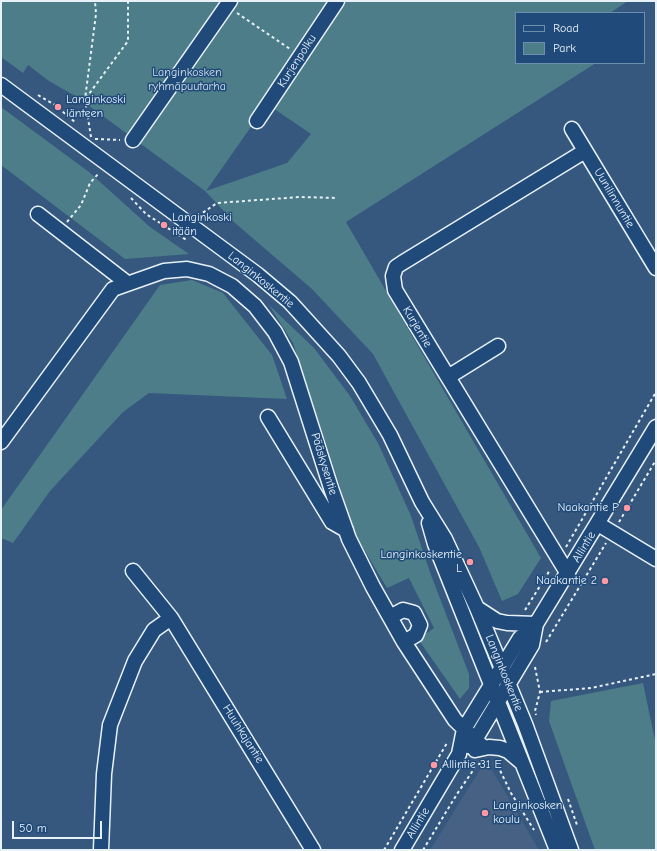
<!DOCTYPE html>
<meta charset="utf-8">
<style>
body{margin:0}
#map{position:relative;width:657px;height:851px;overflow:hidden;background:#36587f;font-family:"Comic Neue",sans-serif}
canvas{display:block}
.frame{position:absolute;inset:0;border:2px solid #e8f1f8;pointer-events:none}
.legend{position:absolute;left:515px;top:12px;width:130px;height:52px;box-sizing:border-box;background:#1f4a7a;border:1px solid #6f8dac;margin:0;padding:5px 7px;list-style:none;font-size:12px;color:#e8f1f8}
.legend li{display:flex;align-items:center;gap:8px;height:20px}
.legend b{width:20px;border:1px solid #6f8dac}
.scale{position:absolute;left:12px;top:821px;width:90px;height:18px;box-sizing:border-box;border:2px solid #e8f1f8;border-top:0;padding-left:5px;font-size:12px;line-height:14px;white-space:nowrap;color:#e8f1f8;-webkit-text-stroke:3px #1f4a7a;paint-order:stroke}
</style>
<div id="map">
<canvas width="657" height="851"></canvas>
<div class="frame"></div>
<ul class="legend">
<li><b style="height:5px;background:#1f4a7a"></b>Road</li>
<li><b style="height:11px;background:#4c7d88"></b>Park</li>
</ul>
<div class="scale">50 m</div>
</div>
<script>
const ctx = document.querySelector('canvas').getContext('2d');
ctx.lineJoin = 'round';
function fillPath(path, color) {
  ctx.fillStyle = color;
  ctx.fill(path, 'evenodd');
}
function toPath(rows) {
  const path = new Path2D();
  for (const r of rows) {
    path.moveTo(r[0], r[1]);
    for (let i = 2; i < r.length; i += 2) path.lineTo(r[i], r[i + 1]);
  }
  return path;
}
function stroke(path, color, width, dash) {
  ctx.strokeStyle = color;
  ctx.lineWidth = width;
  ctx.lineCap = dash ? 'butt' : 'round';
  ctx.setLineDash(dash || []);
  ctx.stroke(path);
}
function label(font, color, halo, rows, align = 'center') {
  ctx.font = font + ' "Comic Neue",sans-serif';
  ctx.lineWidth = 3;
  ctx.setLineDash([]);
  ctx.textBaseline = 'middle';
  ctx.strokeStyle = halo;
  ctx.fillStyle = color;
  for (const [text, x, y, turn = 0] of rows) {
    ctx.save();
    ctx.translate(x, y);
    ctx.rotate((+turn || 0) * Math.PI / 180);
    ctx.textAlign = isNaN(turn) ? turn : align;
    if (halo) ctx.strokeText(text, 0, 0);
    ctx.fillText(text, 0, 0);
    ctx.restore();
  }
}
fillPath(toPath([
 [481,768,492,770,539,850,430,850]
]), '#466183');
fillPath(toPath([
 [1,1,628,1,610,13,516,13,516,63,596,63,346,222,541,558,518,594,502,601,479,547,373,354,312,289,235,223,205,191,77,97,49,81,28,65,23,73,1,57],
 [267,104,311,134,287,163,206,191],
 [1,107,89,172,150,227,189,254,125,259,1,165],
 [192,280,223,293,272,355,287,399,149,393,123,412,50,491,13,543,1,538,1,510,160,285],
 [269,305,314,348,350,396,378,443,411,516,431,575,469,674,469,688,460,699,418,639,434,628,409,578,387,588,356,536,293,343],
 [643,683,656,745,656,850,595,850,549,721,551,701]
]), '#4c7d88');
const minor = toPath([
 [1,85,258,275,290,302,339,356,359,383,390,435,422,502,445,539,477,608,525,724,571,850],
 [257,121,337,1],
 [572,129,656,268],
 [133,140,230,1],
 [38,214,127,283],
 [448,377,498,346],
 [268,417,332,522,346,530],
 [1,442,113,289,164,271,187,269,209,274,232,286,255,306,275,332,291,362,331,488,349,539,373,587,404,642,455,720,484,748],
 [429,523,435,544,557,850],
 [598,524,656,559],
 [133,571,171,618],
 [568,574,395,290,393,276,396,267,402,263,585,151],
 [477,608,497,621,507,623,536,624],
 [390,617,403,610,414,613,420,625,416,635,404,642],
 [468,746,475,740,532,645,536,624],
 [475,750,489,747,500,748,508,751,521,762],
 [101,850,104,774,110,725,135,661,154,630,171,618,313,850],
 [402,850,459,754,464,729,520,638,536,624,656,427]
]);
stroke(minor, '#e8f1f8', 17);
stroke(toPath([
 [237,13,290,49],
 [38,95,55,105,76,123],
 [86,98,128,41,128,1],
 [91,137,85,99,96,14,95,1],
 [95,139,120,140],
 [131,198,146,214,188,241],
 [198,216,217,203,300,197,337,198],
 [67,222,81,205,90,183,99,173],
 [619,522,656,460],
 [566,547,656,392],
 [525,610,550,570],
 [546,642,606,543],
 [535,667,540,692,535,711,536,715],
 [540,692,591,688,656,674],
 [495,760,511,793,534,830],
 [568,799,577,825],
 [384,850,447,743],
 [423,850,457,794,476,766,481,763]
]), '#e8f1f8', 2, [3, 3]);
stroke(minor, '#1f4a7a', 14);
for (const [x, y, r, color] of [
 [58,107,4,"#ff9aa2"],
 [164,225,4,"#ff9aa2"],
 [627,508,4,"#ff9aa2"],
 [470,562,4,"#ff9aa2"],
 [605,581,4,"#ff9aa2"],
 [434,765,4,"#ff9aa2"],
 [485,813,4,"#ff9aa2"]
]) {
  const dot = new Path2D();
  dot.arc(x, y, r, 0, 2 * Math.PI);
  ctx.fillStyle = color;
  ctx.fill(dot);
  stroke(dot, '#1f4a7a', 1.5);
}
label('12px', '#e8f1f8', '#1f4a7a', [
 ["Kurjenpolku",297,61,-57],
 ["Uunilinnuntie",614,198,59],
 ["Langinkoskentie",261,280,39],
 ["Kurjentie",417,327,59],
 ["Pääskysentie",324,464,73],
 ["Allintie",584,547,-59],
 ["Langinkoskentie",504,673,68],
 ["Huuhkajantie",243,734,58],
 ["Allintie",418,823,-59]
]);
label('12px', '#d1e0e7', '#1f4a7a', [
 ["Langinkosken",187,73],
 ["ryhmäpuutarha",187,87]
]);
label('12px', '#e8f1f8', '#1f4a7a', [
 ["Langinkoski",66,100],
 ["länteen",66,114],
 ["Langinkoski",172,218],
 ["itään",172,232],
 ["Naakantie P",619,508,"right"],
 ["Langinkoskentie",462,555,"right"],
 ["L",462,569,"right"],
 ["Naakantie 2",597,581,"right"],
 ["Allintie 31 E",442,765],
 ["Langinkosken",493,806],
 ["koulu",493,820]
], 'left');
</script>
